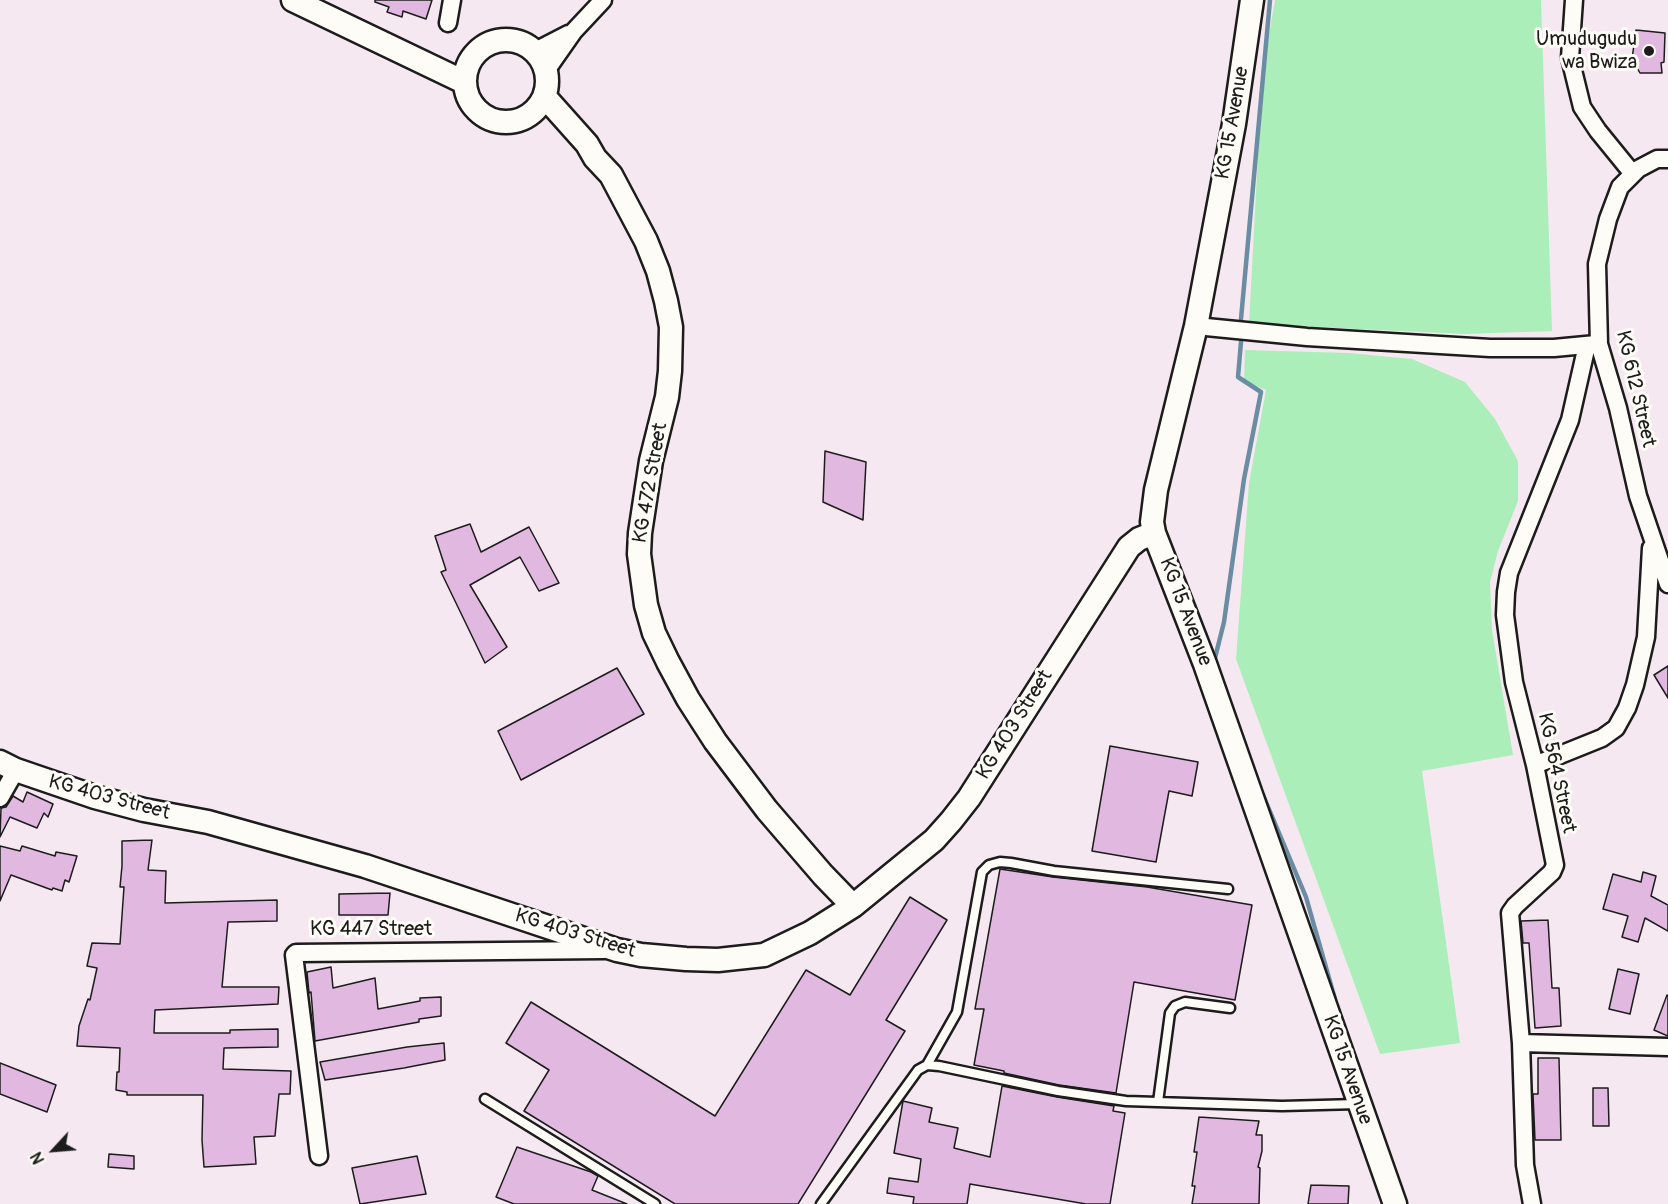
<!DOCTYPE html>
<style>
body{margin:0}
#map{position:relative;width:1668px;height:1204px;overflow:hidden;background:#f5e8f0;font-family:Pangolin,sans-serif}
canvas{display:block}
.north{position:absolute;left:24px;top:1120px;width:60px;height:60px;-webkit-text-stroke:4px #fdfcf7;paint-order:stroke;rotate:244deg;font-size:16px;font-weight:700;line-height:24px;text-align:center;color:#1c1c1c}
.north::after{content:'';display:block;margin:auto;width:21px;height:27px;background:#1c1c1c;clip-path:polygon(50% 0,100% 100%,50% 72%,0 100%)}
</style>
<div id="map">
<canvas width="1668" height="1204"></canvas>
<div class="north">N</div>
</div>
<script>
const ctx = document.querySelector('canvas').getContext('2d');
ctx.lineJoin = 'round';
function fillPath(path, color) {
  ctx.fillStyle = color;
  ctx.fill(path, 'evenodd');
}
function toPath(rows) {
  const path = new Path2D();
  for (const r of rows) {
    if (r.length === 3) {
      path.moveTo(r[0] + r[2], r[1]);
      path.arc(r[0], r[1], r[2], 0, 2 * Math.PI);
      continue;
    }
    path.moveTo(r[0], r[1]);
    for (let i = 2; i < r.length; i += 2) path.lineTo(r[i], r[i + 1]);
  }
  return path;
}
function stroke(path, color, width, dash) {
  ctx.strokeStyle = color;
  ctx.lineWidth = width;
  ctx.lineCap = dash ? 'butt' : 'round';
  ctx.setLineDash(dash || []);
  ctx.stroke(path);
}
function label(font, color, halo, rows, align = 'center') {
  ctx.font = font + ' Pangolin,sans-serif';
  ctx.lineWidth = 6;
  ctx.setLineDash([]);
  ctx.textBaseline = 'middle';
  ctx.strokeStyle = halo;
  ctx.fillStyle = color;
  for (const [text, x, y, turn = 0] of rows) {
    ctx.save();
    ctx.translate(x, y);
    ctx.rotate((+turn || 0) * Math.PI / 180);
    ctx.textAlign = isNaN(turn) ? turn : align;
    if (halo) ctx.strokeText(text, 0, 0);
    ctx.fillText(text, 0, 0);
    ctx.restore();
  }
}
fillPath(toPath([
 [1275,0,1541,0,1552,331,1466,334,1249,324,1258,155,1269,35],
 [1245,350,1349,353,1412,359,1465,382,1495,419,1518,461,1518,501,1498,551,1490,582,1492,630,1513,755,1422,771,1460,1043,1380,1054,1236,659,1249,483,1266,390,1244,381]
]), '#abeeb9');
stroke(toPath([
 [1241,319,1270,0],
 [1214,662,1224,622,1244,479,1261,392,1238,377,1241,342],
 [1263,795,1306,897,1335,999]
]), '#6a8da4', 4.5);
const building = toPath([
 [375,0,432,0,426,19,403,11,402,17,387,12,389,7,375,2,375,0],
 [1636,30,1665,33,1664,62,1661,63,1662,73,1640,73,1632,59,1636,30],
 [825,451,866,462,863,520,823,502,825,451],
 [470,524,481,552,529,527,559,583,539,591,520,557,470,585,507,647,485,663,441,572,446,570,435,536,470,524],
 [1668,666,1668,698,1654,675,1668,666],
 [617,668,644,714,521,780,498,731,617,668],
 [1110,746,1198,762,1192,796,1169,791,1156,862,1092,851,1110,746],
 [27,792,53,804,48,817,44,813,37,828,10,817,0,837,1,808,6,807,13,796,23,802,27,792],
 [152,840,148,870,166,871,165,903,277,900,277,921,228,922,222,987,279,987,278,1004,155,1010,154,1033,230,1033,230,1030,278,1029,278,1047,224,1048,223,1069,291,1071,290,1094,279,1094,275,1136,254,1137,256,1164,204,1167,202,1140,203,1095,127,1095,127,1092,116,1090,117,1072,119,1072,120,1048,77,1046,79,1026,88,999,90,1000,97,968,87,966,92,943,120,944,124,887,120,887,122,866,122,841,152,840],
 [0,846,20,851,22,846,55,856,56,852,77,856,69,882,65,880,62,891,53,888,52,890,11,875,0,901,0,846],
 [1000,869,1053,877,1147,887,1252,905,1235,1000,1134,982,1116,1093,1059,1085,1004,1073,1004,1071,974,1065,984,1009,975,1009,1000,869],
 [1643,872,1656,876,1651,896,1668,905,1668,931,1645,918,1638,942,1622,937,1628,916,1603,909,1613,874,1641,882,1643,872],
 [390,893,388,915,339,915,339,894,390,893],
 [910,897,947,920,886,1020,905,1031,798,1204,675,1204,524,1111,549,1070,506,1043,531,1002,715,1116,806,970,850,995,910,897],
 [1548,920,1552,988,1559,988,1561,1026,1535,1028,1529,943,1523,943,1521,921,1548,920],
 [331,967,333,988,375,978,378,1009,420,1001,420,998,441,997,441,1016,419,1019,419,1022,315,1041,311,992,309,993,307,972,331,967],
 [1618,969,1639,974,1630,1014,1609,1009,1618,969],
 [1667,995,1668,996,1668,1036,1654,1030,1667,995],
 [444,1043,445,1060,404,1068,325,1080,320,1062,407,1047,444,1043],
 [1538,1058,1559,1058,1561,1140,1535,1140,1533,1094,1538,1094,1538,1058],
 [0,1063,56,1085,47,1112,0,1094,0,1063],
 [1002,1086,1057,1097,1114,1106,1113,1111,1125,1113,1110,1204,1086,1204,970,1184,967,1204,913,1204,914,1197,887,1193,889,1178,918,1182,921,1159,894,1153,903,1101,932,1108,929,1122,958,1128,954,1148,990,1157,1002,1086],
 [1593,1088,1608,1088,1609,1126,1593,1126,1593,1088],
 [1199,1117,1259,1121,1256,1135,1262,1135,1262,1151,1258,1167,1260,1168,1259,1204,1192,1204,1195,1186,1192,1186,1197,1152,1194,1152,1199,1117],
 [517,1147,591,1172,598,1176,592,1190,627,1204,514,1204,496,1197,517,1147],
 [109,1154,134,1156,134,1169,108,1167,109,1154],
 [417,1156,426,1194,360,1204,352,1168,417,1156],
 [1311,1185,1349,1186,1348,1204,1308,1204,1311,1185]
]);
fillPath(building, '#e1b8df');
stroke(building, '#1c1c1c', 1.5);
const service = toPath([
 [927,1065,957,1012,982,872,989,865,1000,862,1011,863,1054,871,1228,889],
 [485,1099,655,1204],
 [1158,1102,1170,1013,1175,1006,1185,1002,1230,1008],
 [821,1204,918,1070,927,1065,939,1066,1058,1091,1126,1101,1282,1106,1358,1104]
]);
const minor = toPath([
 [1574,0,1570,58,1582,107,1598,131,1633,174],
 [448,23,452,0],
 [535,51,568,34],
 [546,71,574,31,603,0],
 [1668,159,1657,159,1638,169,1620,187,1608,219,1597,264,1599,344,1618,408,1638,496,1668,584],
 [1196,326,1307,337,1490,348,1554,348,1596,344],
 [1535,765,1602,738,1616,728,1627,708,1635,685,1646,637,1651,548],
 [0,798,16,770],
 [1521,1043,1668,1047],
 [319,1156,294,955,296,953,604,950],
 [1532,1204,1525,1165,1521,1043,1510,913,1515,906,1552,872,1555,865,1535,765,1514,682,1505,615,1506,592,1509,573,1570,420,1587,345]
]);
const secondary = toPath([
 [293,0,464,82],
 [1252,0,1234,124,1196,326,1156,490,1152,522,1154,533,1205,664,1395,1204],
 [506,81,41],
 [545,97,587,144,595,158,611,175,646,241,658,271,666,301,671,327,670,371,667,397,651,461,640,533,639,554,646,605,654,633,668,662,688,699,715,741,767,810,823,875,853,906],
 [0,762,16,770,95,797,144,810,208,822,365,866,617,950,641,955,686,959,718,960,764,955,810,933,853,906,934,840,951,821,969,798,1129,547,1139,539,1154,533]
]);
stroke(service, '#1c1c1c', 13);
stroke(minor, '#1c1c1c', 21);
stroke(secondary, '#1c1c1c', 27);
stroke(service, '#fdfcf7', 8);
stroke(minor, '#fdfcf7', 16);
stroke(secondary, '#fdfcf7', 22);
for (const [x, y, r, color] of [
 [1649,51,6,"#1c1c1c"]
]) {
  const dot = new Path2D();
  dot.arc(x, y, r, 0, 2 * Math.PI);
  ctx.fillStyle = color;
  ctx.fill(dot);
  stroke(dot, '#fdfcf7', 2);
}
label('20px', '#1c1c1c', '#fdfcf7', [
 ["Umudugudu",1637,40],
 ["wa Bwiza",1637,63]
], 'right');
label('20px', '#1c1c1c', '#fdfcf7', [
 ["KG 15 Avenue",1233,123,-80],
 ["KG 612 Street",1635,389,77],
 ["KG 472 Street",651,483,-80],
 ["KG 15 Avenue",1185,612,69],
 ["KG 403 Street",1015,725,-58],
 ["KG 564 Street",1556,773,78],
 ["KG 403 Street",109,798,15],
 ["KG 447 Street",371,930],
 ["KG 403 Street",575,934,17],
 ["KG 15 Avenue",1347,1070,71]
]);
</script>
